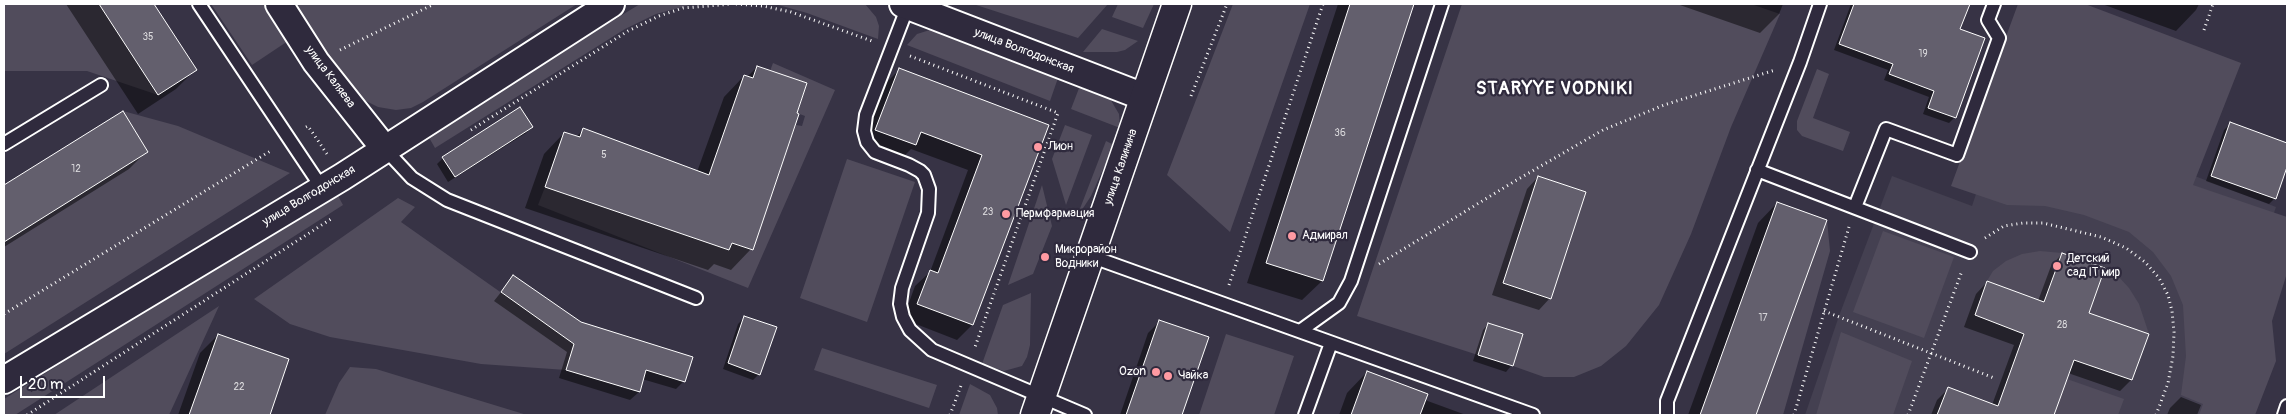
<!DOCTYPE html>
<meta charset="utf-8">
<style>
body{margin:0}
#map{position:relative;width:2291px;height:419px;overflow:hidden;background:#373345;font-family:Pangolin,sans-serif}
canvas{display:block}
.frame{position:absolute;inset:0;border:5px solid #fff;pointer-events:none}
.scale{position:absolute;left:20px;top:376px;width:85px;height:22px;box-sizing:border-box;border:2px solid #fff;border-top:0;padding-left:6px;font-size:15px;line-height:18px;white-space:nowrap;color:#fff;-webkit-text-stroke:4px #2f2a3d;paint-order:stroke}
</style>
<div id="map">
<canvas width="2291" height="419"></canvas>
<div class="frame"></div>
<div class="scale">20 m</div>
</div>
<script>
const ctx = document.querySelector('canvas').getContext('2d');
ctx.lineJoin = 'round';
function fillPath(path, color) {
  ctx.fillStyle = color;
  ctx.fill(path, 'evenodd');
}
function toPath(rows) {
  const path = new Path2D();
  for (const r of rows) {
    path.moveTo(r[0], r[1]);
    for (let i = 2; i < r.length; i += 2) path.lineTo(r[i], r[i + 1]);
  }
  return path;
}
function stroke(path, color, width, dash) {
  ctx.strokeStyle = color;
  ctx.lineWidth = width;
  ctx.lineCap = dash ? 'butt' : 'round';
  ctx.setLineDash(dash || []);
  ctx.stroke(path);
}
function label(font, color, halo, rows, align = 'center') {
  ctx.font = font + ' Pangolin,sans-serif';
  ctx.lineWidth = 4.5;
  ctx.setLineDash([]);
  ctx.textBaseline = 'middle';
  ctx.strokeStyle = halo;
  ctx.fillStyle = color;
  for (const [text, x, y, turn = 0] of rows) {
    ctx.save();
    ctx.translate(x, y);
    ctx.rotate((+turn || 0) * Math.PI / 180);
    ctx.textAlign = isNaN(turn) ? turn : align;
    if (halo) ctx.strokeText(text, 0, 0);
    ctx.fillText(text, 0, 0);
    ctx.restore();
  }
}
fillPath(toPath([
 [2006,104,2276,207,2205,415,1805,415,1839,316,1892,176,1972,206]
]), '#444051');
fillPath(toPath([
 [4,4,99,4,158,95,87,71,4,71],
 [211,4,267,4,291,39,252,65],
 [295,4,577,4,423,102,411,108,396,110,378,107,360,98,346,85],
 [640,4,693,4,656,14,625,29,435,148,427,134],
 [775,4,865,4,876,17,879,26,878,39,807,13],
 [973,4,1108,4,1078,38],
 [1118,4,1154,4,1143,28,1112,17],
 [1233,4,1310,4,1230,232,1167,175],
 [1462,4,1751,4,1780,14,1731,127,1691,234,1659,305,1626,346,1601,366,1574,377,1544,377,1513,366,1523,334,1488,323,1478,355,1357,316],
 [2018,4,2085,4,2241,63,2193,185,2287,217,2287,273,2272,321,2276,361,2255,415,2199,415,2203,404,2181,395,2186,356,2183,305,2171,276,2153,252,2129,232,2084,215,2045,206,2007,205,1951,186],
 [933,29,1058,78,1050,101,907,45,917,34],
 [1102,29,1138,41,1125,50,1117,52,1083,52],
 [773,63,835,90,748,288,538,205,545,187,729,250,732,243,752,250,796,125,802,126,805,116,797,113,807,83,770,71],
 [1817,69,1829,74,1813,118,1850,132,1843,151,1802,136,1797,130,1797,121],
 [1081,83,1109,97,1119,114,1120,128,1071,109],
 [123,111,178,126,290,173,4,354,4,242,148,152],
 [1065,125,1092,135,1066,205,1052,159],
 [1106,141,1114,145,1091,196,1076,219],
 [847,159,915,182,867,322,800,298],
 [1042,185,1052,226,1033,274,1008,285],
 [336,192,343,205,15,415,4,415,4,399],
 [398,198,415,207,401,222,574,344,566,370,481,364,330,337,290,324,254,299],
 [1827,220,1830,251,1783,415,1756,415],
 [1883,231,1954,257,1924,338,1853,312],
 [2040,251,2062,253,2044,302,1987,281,1993,271,2006,261,2022,254],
 [2105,268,2117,275,2129,288,2139,304,2149,334,2089,313],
 [1031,293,1030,345,1027,357,1022,366,1004,371,982,364,1003,305],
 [219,306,169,415,54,415],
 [1841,332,1912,361,1893,415,1816,415],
 [1226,334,1294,356,1274,415,1199,415],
 [822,348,937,385,929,408,814,370],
 [350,367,376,369,527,415,325,415,339,383],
 [2067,379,2124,399,2118,415,2054,415],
 [970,384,990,395,997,408,998,415,959,415]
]), '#514c5c');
fillPath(toPath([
 [66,4,153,4,196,69,176,89,138,114],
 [1338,4,1412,4,1322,281,1302,300,1247,283],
 [1677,4,1783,4,1779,14,1760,33],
 [1851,4,1961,4,1967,6,1959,30,1955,117,1949,123,1923,114,1929,97,1884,80,1888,70,1834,50],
 [2102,4,2199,4,2196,10,2176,31],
 [757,67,751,249,731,270,714,264,708,270,525,208,544,154,564,133,576,137,583,130,697,172,724,97,744,76,747,77],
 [899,70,1048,125,972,325,957,340,903,319,915,286,930,272,968,170,911,149,900,160,861,146,884,85],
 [520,109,531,127,526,133,448,182,437,164,443,158],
 [122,113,146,152,129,169,4,247,4,187],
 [2230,124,2287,144,2287,163,2275,198,2269,204,2206,181,2224,130],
 [1538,177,1550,298,1539,310,1492,295,1527,189],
 [1777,203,1825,221,1755,415,1688,415,1758,223],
 [2062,254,2087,313,2147,335,2131,380,2120,391,2068,373,2053,415,1931,415,1937,400,1948,389,1992,405,2014,345,1964,327,1976,294,1987,282,2038,301,2051,266],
 [513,277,580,324,684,381,676,389,642,379,639,392,630,400,559,378,567,352,494,301],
 [744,318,759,374,753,380,723,369,738,324],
 [1159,322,1207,338,1181,415,1120,415,1148,333],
 [1488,324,1522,335,1511,366,1506,372,1473,361,1483,330],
 [218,335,288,359,268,415,178,415,200,353],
 [1367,372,1425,400,1466,415,1339,415,1347,393],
 [2181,397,2201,405,2197,415,2167,415,2170,408]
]), '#0007');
const building = toPath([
 [99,4,154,4,197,70,158,95,99,4],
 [1350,4,1414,4,1323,281,1266,263,1350,4],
 [1854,4,1970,4,1960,29,1985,38,1956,118,1928,108,1934,91,1889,74,1893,64,1839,44,1854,4],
 [757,66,807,83,797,113,799,114,753,250,732,243,729,250,545,187,564,132,580,137,583,128,709,175,744,75,753,78,757,66],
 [899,68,1049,125,973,325,917,304,930,270,938,273,982,155,921,132,916,145,875,130,899,68],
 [520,107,533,127,455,177,442,157,520,107],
 [123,111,148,152,4,242,4,185,123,111],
 [2230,122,2287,143,2287,167,2276,199,2211,176,2230,122],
 [1538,176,1586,192,1551,299,1503,283,1538,176],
 [1777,202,1827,220,1756,415,1700,415,1777,202],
 [2062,253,2105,268,2089,313,2149,334,2132,380,2074,360,2054,415,1937,415,1948,387,1998,406,2024,334,1975,315,1987,281,2044,302,2062,253],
 [513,275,581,322,693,357,685,382,646,370,640,392,566,370,574,344,501,292,513,275],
 [744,316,777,327,760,375,728,363,744,316],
 [1159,320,1209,337,1182,415,1126,415,1159,320],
 [1488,323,1523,334,1513,366,1478,355,1488,323],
 [218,334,289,359,270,415,189,415,218,334],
 [1367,371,1428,394,1420,415,1351,415,1367,371]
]);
fillPath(building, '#635f6d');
stroke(building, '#fff', 1);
const lane = toPath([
 [199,4,322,188],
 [908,6,866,115,864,131,867,142,875,152,909,165,920,171,924,175,929,189,928,213,902,288,900,304,903,317,910,330,932,350,1085,415],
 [4,144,101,85],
 [384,148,412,178,447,200,696,298],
 [1757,170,1970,252],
 [1855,207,1886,129,1957,155,1999,38,1988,20,1994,4],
 [1090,256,1533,415],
 [1300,331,1339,303,1351,281,1442,4],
 [1305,415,1331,343],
 [1667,415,1667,401,1800,62,1820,4],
 [2284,415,2287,406]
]);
const street = toPath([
 [279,4,316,62,384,148],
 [903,4,1144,97],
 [4,380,342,177,611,4]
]);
const secondary = toPath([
 [1035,415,1177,4]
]);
stroke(lane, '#fff', 16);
stroke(street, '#fff', 30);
stroke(secondary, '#fff', 31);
stroke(toPath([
 [736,4,763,6,791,12,872,41],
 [2204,30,2213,4],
 [340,50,434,4],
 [910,56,1058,113,975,347],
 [1191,96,1227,4],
 [306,127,308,126,327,154],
 [471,130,628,31,659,16,683,8,732,4],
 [1985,238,2004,226,2023,223,2043,223,2101,237,2126,248,2145,262,2159,278,2168,295,2172,311,2174,332,2173,356,2168,383,2156,415],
 [1379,264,1515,181,1603,130,1664,105,1775,70],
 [1229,285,1323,4],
 [1824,311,1994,378],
 [4,314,272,150],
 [27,415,331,219],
 [950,415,962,383],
 [1794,415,1849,227],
 [1908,415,1962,271]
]), '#fff', 3, [1, 4]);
stroke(lane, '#2f2a3d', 12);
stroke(street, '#2f2a3d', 26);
stroke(secondary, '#2f2a3d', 28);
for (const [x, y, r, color] of [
 [1038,147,5,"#ff9aa2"],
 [1006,214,5,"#ff9aa2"],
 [1292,236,5,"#ff9aa2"],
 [1045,257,5,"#ff9aa2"],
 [2057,266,5,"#ff9aa2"],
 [1156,372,5,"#ff9aa2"],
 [1168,376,5,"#ff9aa2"]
]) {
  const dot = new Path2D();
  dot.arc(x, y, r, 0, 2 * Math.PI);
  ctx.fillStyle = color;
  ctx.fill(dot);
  stroke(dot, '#2f2a3d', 2);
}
label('10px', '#d8d7da', null, [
 ["35",148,37],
 ["19",1923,54],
 ["36",1340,133],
 ["5",604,155],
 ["12",76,169],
 ["23",988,212],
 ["17",1763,318],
 ["28",2062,325],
 ["22",239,387]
]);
label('12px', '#fff', '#2f2a3d', [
 ["улица Волгодонская",1024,51,21],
 ["улица Каляева",330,77,53],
 ["улица Калинина",1121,167,-71],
 ["улица Волгодонская",309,196,-31]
]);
label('12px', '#fff', '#2f2a3d', [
 ["Лион",1048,147],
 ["Пермфармация",1016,214],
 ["Адмирал",1302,236],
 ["Микрорайон",1055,250],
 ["Водники",1055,264],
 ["Детский",2067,259],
 ["сад IT мир",2067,273],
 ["Ozon",1146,372,"right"],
 ["Чайка",1178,376]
], 'left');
ctx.letterSpacing = '1px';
label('bold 18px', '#fff', '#2f2a3d', [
 ["STARYYE VODNIKI",1555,89]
]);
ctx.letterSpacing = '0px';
</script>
